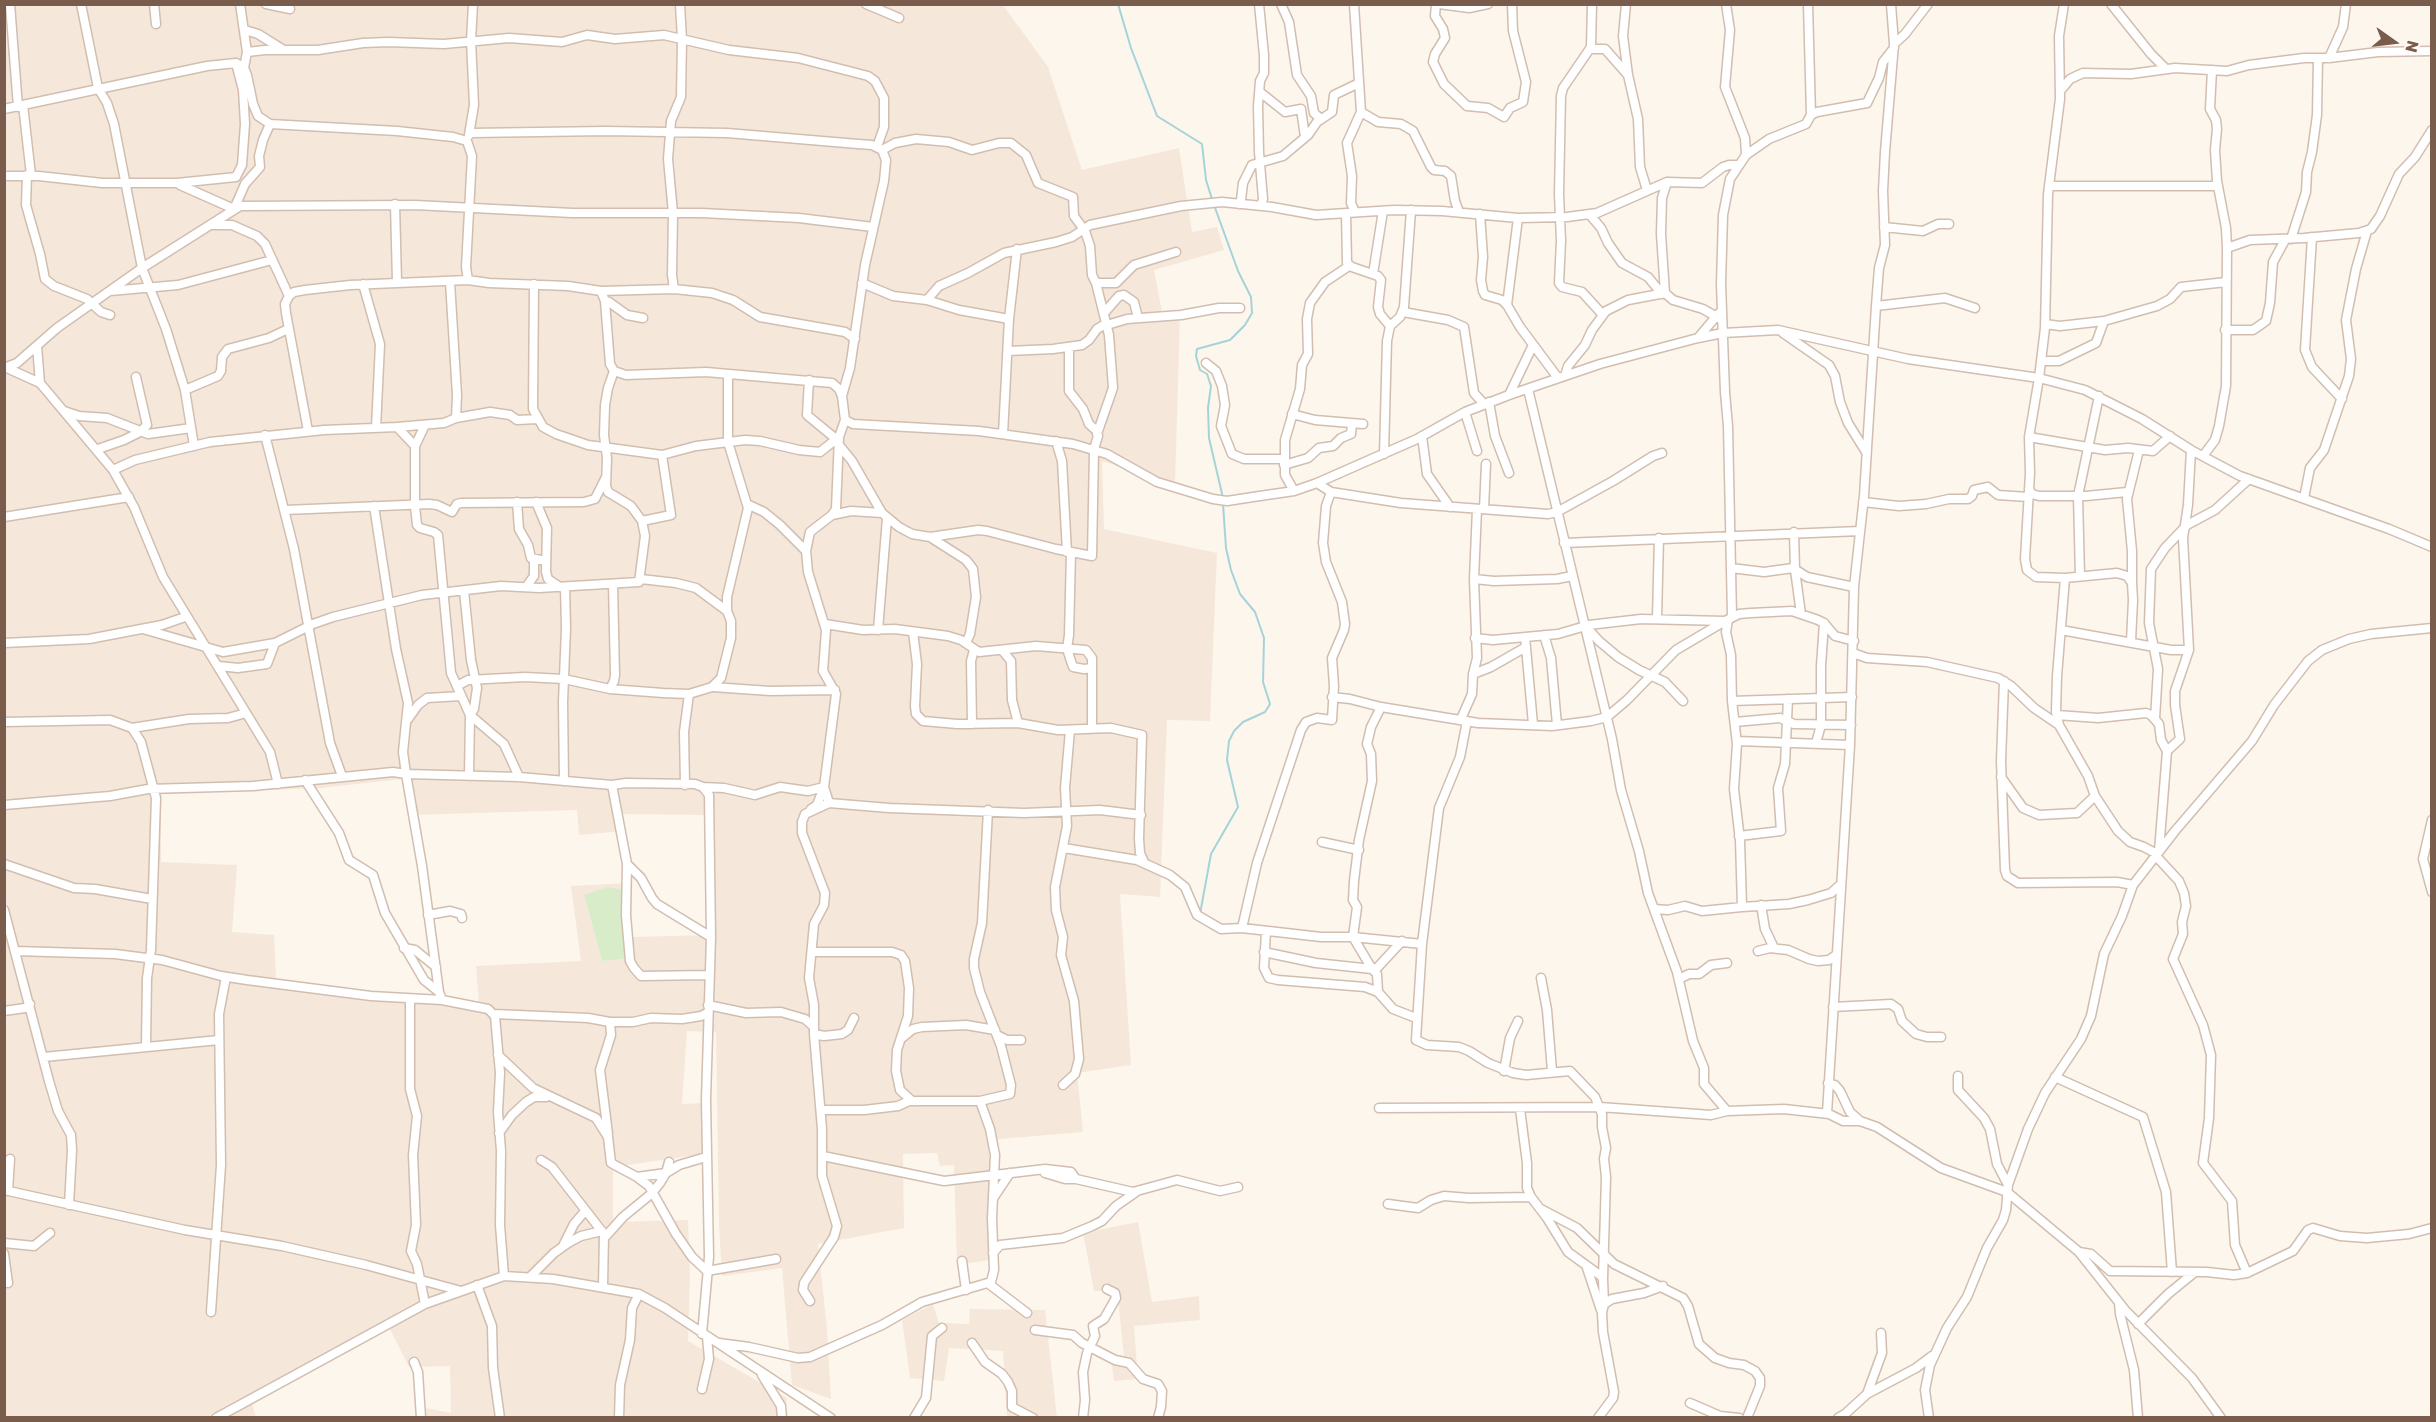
<!DOCTYPE html>
<style>
body{margin:0}
#map{position:relative;width:2436px;height:1422px;overflow:hidden;background:#fdf6ec;font-family:Rubik,sans-serif}
canvas{display:block}
.frame{position:absolute;inset:0;border:6px solid #7a5c4d;pointer-events:none}
.north{position:absolute;left:2364px;top:12px;width:60px;height:60px;-webkit-text-stroke:4px #fffaf3;paint-order:stroke;rotate:104deg;font-size:16px;font-weight:700;line-height:24px;text-align:center;color:#7a5c4d}
.north::after{content:'';display:block;margin:auto;width:21px;height:27px;background:#7a5c4d;clip-path:polygon(50% 0,100% 100%,50% 72%,0 100%)}
</style>
<div id="map">
<canvas width="2436" height="1422"></canvas>
<div class="frame"></div>
<div class="north">N</div>
</div>
<script>
const ctx = document.querySelector('canvas').getContext('2d');
ctx.lineJoin = 'round';
function fillPath(path, color) {
  ctx.fillStyle = color;
  ctx.fill(path, 'evenodd');
}
function toPath(rows) {
  const path = new Path2D();
  for (const r of rows) {
    path.moveTo(r[0], r[1]);
    for (let i = 2; i < r.length; i += 2) path.lineTo(r[i], r[i + 1]);
  }
  return path;
}
function stroke(path, color, width, dash) {
  ctx.strokeStyle = color;
  ctx.lineWidth = width;
  ctx.lineCap = dash ? 'butt' : 'round';
  ctx.setLineDash(dash || []);
  ctx.stroke(path);
}
fillPath(toPath([
 [5,5,1003,5,1048,67,1082,170,1179,148,1192,232,1217,227,1224,250,1154,270,1163,317,1180,316,1175,484,1102,461,1104,529,1217,553,1210,721,1167,720,1160,897,1120,894,1131,1065,1077,1073,1083,1132,988,1140,996,1259,957,1265,954,1165,940,1166,937,1153,903,1154,904,1228,818,1244,827,1329,831,1399,792,1385,782,1268,722,1276,719,1225,716,1032,687,1031,682,1104,705,1103,704,1154,613,1167,613,1222,688,1220,690,1275,688,1341,787,1398,785,1417,426,1417,426,1408,451,1413,450,1366,409,1367,389,1327,252,1404,256,1417,5,1418],
 [402,779,409,789,411,815,577,810,579,835,623,831,622,814,709,815,710,935,632,937,628,883,571,886,581,961,476,966,479,1004,408,1000,276,980,274,935,232,932,237,865,161,862,161,794,321,788],
 [584,895,625,958,625,959,602,961],
 [1138,1222,1152,1302,1199,1296,1200,1320,1134,1326,1138,1379,1114,1381,1111,1359,1124,1356,1117,1291,1094,1291,1083,1233],
 [933,1304,939,1323,969,1324,970,1309,1045,1310,1057,1417,1007,1417,1003,1351,949,1348,944,1381,910,1378,902,1320]
]), '#f5e8da');
fillPath(toPath([
 [608,887,622,890,625,959,602,961,584,895]
]), '#d8ecc9');
stroke(toPath([
 [1118,4,1131,48,1157,116,1202,144,1206,180,1212,199],
 [1214,205,1238,271,1251,297,1252,313,1245,325,1230,340,1197,349,1196,356,1200,370,1207,374,1211,386,1208,408,1209,438,1223,498],
 [1200,914,1211,854,1238,807,1227,760,1229,741,1234,731,1243,722,1265,712,1270,704,1263,682,1264,638,1255,612,1240,594,1231,570,1226,548,1223,504]
]), '#a5d3da', 2);
const minor = toPath([
 [10,4,18,107],
 [81,4,98,88,107,103,114,124,142,268,166,329,185,390,194,446],
 [154,4,156,24],
 [240,4,247,52],
 [266,4,290,9],
 [866,4,899,18],
 [1259,4,1264,55,1264,73,1260,81,1258,106,1259,152,1263,199,1261,206],
 [1281,4,1289,22,1297,75,1311,96,1314,113,1321,119],
 [1354,4,1361,112,1347,143,1352,176,1351,203,1355,212],
 [1436,4,1435,16,1443,29,1445,38,1435,54,1433,62,1444,84,1467,106,1488,108,1504,117,1510,108,1523,102,1526,82,1513,31,1512,4],
 [1439,4,1469,8,1488,4],
 [1592,4,1591,47,1563,88,1561,96,1559,194,1561,241,1559,283,1562,287,1582,292,1603,315],
 [1626,4,1623,36,1628,75],
 [1726,4,1730,30,1725,87,1745,138,1746,155],
 [1808,4,1811,115],
 [2064,4,2059,36,2060,99,2048,194,2045,328,2039,378,2029,437,2030,473,2025,559,2027,570,2036,577,2065,578,2117,573,2127,576,2132,583,2133,600,2131,641],
 [2111,4,2151,54,2165,68],
 [245,30,258,34,282,49],
 [1894,44,1905,34,1928,4],
 [1590,49,1605,49,1628,75,1638,119,1640,167,1647,190],
 [2329,58,2343,27,2346,4],
 [244,68,247,52,265,50,318,50,363,43,388,42,444,44,509,38,562,42,587,35,615,39,664,35,729,50,798,58,868,76,875,81,884,98,884,127,877,147],
 [2061,90,2070,79,2083,73,2131,74,2175,68,2227,71,2249,65,2304,58,2329,58,2378,52,2432,51],
 [1260,92,1285,112,1301,109,1305,137],
 [23,105,31,175],
 [4,109,207,66,236,63,244,68,247,75,253,104,258,116,270,124,397,131,453,137,467,141,472,156,466,267,468,280,489,283,568,286,601,291,605,301,610,364,614,371,626,375,706,372,832,383,839,389,842,396,845,420,853,424,979,431,1073,444,1107,454,1157,482,1213,499,1227,501,1253,497,1294,491,1317,483,1417,439,1465,412,1509,395,1600,364,1698,338,1723,333,1778,330,1908,359,2039,378,2085,390,2142,419,2191,450,2240,476,2389,529,2432,547],
 [1361,112,1378,122,1401,124,1413,131,1431,167,1434,170,1445,171,1451,176,1455,201,1459,212],
 [471,133,606,131,727,133,858,144,872,145,882,150,886,160,884,181,865,265,850,368,842,396],
 [469,135,474,105,471,41,473,4],
 [882,150,895,143,916,139,949,142,972,150,999,143,1011,143,1026,155,1038,183,1073,197,1074,216,1085,231,1090,246,1092,275,1096,283,1109,335,1113,388,1097,434],
 [27,175,26,205,40,254,45,279,54,286,87,299,101,312,110,315],
 [4,176,39,176,102,183,177,183,236,177,242,165,245,124,243,90,236,63],
 [1667,182,1662,198,1661,234,1665,293,1673,300,1703,309,1722,320],
 [180,185,234,209,245,184,260,167,259,156,263,140,270,124],
 [2049,186,2218,186],
 [395,204,397,282],
 [1239,204,1241,200,1243,183,1252,165,1283,156,1308,135,1317,122,1332,112,1334,95,1359,83],
 [1346,213,1347,263,1352,267,1378,276,1381,280,1378,307,1380,314,1390,326],
 [1480,214,1483,257,1481,280,1483,291,1485,295,1502,300,1507,305,1520,327,1558,378],
 [1590,215,1601,228,1608,243,1622,263,1648,277,1662,294],
 [213,225,232,225,257,236,265,244,289,296],
 [1884,227,1923,231,1938,224,1949,224],
 [2312,237,2305,350,2312,367,2342,399],
 [2291,239,2306,192,2307,172,2312,152,2317,115,2318,58],
 [2227,248,2250,240,2304,238,2359,233,2371,229,2380,216,2399,174,2415,157,2432,130],
 [1373,274,1383,211],
 [862,283,893,296,927,300,959,310,1009,319],
 [1096,283,1116,283,1134,265,1176,252],
 [363,284,380,344,376,428],
 [534,284,533,409,543,427,556,434,588,445,662,455,696,446,745,440,760,441,799,450,820,452,839,437],
 [674,289,672,275,673,213,668,159,671,121,681,97,682,40,680,4],
 [110,291,178,285,272,260],
 [601,291,674,289,712,293,733,300,760,317,834,330,845,332,855,339],
 [927,300,939,286,968,273,1004,253,1056,242,1072,237,1090,225,1181,206,1222,202,1272,207,1316,215,1394,210,1442,211,1518,218,1567,217,1597,213,1667,182,1702,183,1723,167,1729,165,1737,165],
 [605,301,609,302,627,315,643,318],
 [1507,305,1518,218],
 [1876,306,1945,298,1975,308],
 [1403,312,1448,320,1464,327,1474,393,1484,404],
 [1104,313,1119,296,1124,295,1134,302,1138,318],
 [2045,324,2060,326,2104,321],
 [1107,325,1127,319,1181,315,1219,308,1240,308],
 [2225,330,2253,330,2266,321,2270,303,2273,262,2285,240],
 [1783,333,1829,365,1835,376,1840,402,1848,423,1866,452],
 [1698,338,1719,313],
 [37,346,40,383],
 [1008,351,1053,349,1082,345,1089,340,1097,329,1107,323],
 [2041,361,2059,361,2096,343,2104,321,2157,306,2170,299,2181,287,2226,282],
 [1206,363,1216,371,1222,386,1225,405,1221,426,1232,454,1244,459,1284,459],
 [4,368,17,363,57,328,142,268,240,206,415,205,572,213,702,213,799,218,873,227],
 [7,368,40,383,113,470,134,507,163,577,270,752,278,784],
 [1565,376,1568,366,1585,345,1592,330,1606,311,1628,300,1665,293],
 [809,380,807,415,836,439],
 [1528,389,1612,739,1621,790,1639,851,1648,893,1677,972,1693,1041,1704,1068,1704,1084,1727,1111],
 [185,390,218,376,221,371,222,357,228,349,269,338,288,329],
 [1509,395,1533,345],
 [1489,402,1495,436,1509,473],
 [64,411,79,416,107,418,148,434,191,428],
 [1465,412,1477,451],
 [1292,414,1315,420,1363,424],
 [456,418,490,412,510,415,517,420,538,419],
 [397,427,444,423,456,418,457,395,450,282],
 [308,431,286,313,285,304,289,296,294,292,305,290,350,285,468,280],
 [1003,434,1009,319,1017,249],
 [265,435,294,549,330,743,342,776],
 [1422,436,1427,474,1450,507],
 [2029,437,2105,450,2128,448,2153,451,2170,436],
 [1056,441,1062,461,1067,552],
 [839,445,852,461,882,513,899,527,912,534,930,537,978,530,987,531,1056,549,1092,556,1094,449,1098,436,1097,431,1089,424,1083,409,1069,391,1069,347],
 [415,446,425,425],
 [98,449,124,440,140,432,147,425,136,377],
 [1384,454,1387,341,1390,326,1400,317,1404,307,1411,210],
 [2203,456,2215,440,2219,426,2226,386,2227,248,2226,228,2217,181,2215,150,2217,129,2216,120,2210,109,2212,70],
 [1284,465,1308,458,1319,448,1333,446,1341,438,1351,434,1352,424],
 [113,470,135,460,210,442,324,430,397,427,415,446,415,506,417,525,420,528,434,532,438,535,451,673,470,715,469,776],
 [1317,483,1331,492,1401,503,1548,514,1557,512,1613,481,1653,456,1662,453],
 [2029,489,2032,494,2039,496,2086,496,2127,492],
 [1294,491,1285,475,1285,440,1300,389,1302,365,1308,354,1307,319,1310,303,1325,282,1349,266],
 [2304,498,2310,468,2324,450,2349,376,2351,359,2346,320,2356,269,2367,231],
 [517,502,519,529,528,545,531,558,546,561],
 [536,502,547,528,546,572,548,579,560,587],
 [1863,502,1899,506,1926,504,1949,499,1968,499,1972,496,1974,490,1988,487,1998,495,2028,497],
 [747,504,764,512,780,525,806,551],
 [374,506,396,649,408,703,403,752,406,774,519,777,612,785,626,783,695,784,703,787,709,795,711,937,706,1100,709,1257,702,1334],
 [1484,509,1486,464],
 [285,510,429,504,437,505,452,512,457,504,461,503,584,502,595,499,605,479],
 [832,515,851,511,882,513],
 [4,517,129,497],
 [642,521,671,515,662,455],
 [1794,532,1795,570,1801,614],
 [930,537,966,560,973,569,976,597,970,634,966,643],
 [1564,543,1860,531],
 [1071,552,1069,635,1067,649,1073,667,1084,669,1092,668],
 [1731,568,1764,572,1793,568,1807,577,1854,587],
 [2080,576,2078,496,2099,396],
 [2065,578,2057,676,2056,712,2059,725,2088,776,2095,796,2118,831,2130,842,2144,847,2157,854],
 [1474,579,1494,581,1557,579,1572,576],
 [2132,582,2132,551,2127,499,2139,450],
 [526,587,534,576,534,560],
 [464,591,471,660,477,688,474,709,470,715,504,744,519,777],
 [727,611,727,597,748,508,728,442,728,374],
 [1732,617,1728,426,1725,392,1721,284,1723,215,1730,179,1746,155,1769,139,1806,124,1811,115,1817,112,1867,103,1879,78,1883,62,1894,48],
 [1657,618,1659,538],
 [1728,620,1726,632,1731,655,1732,701,1737,744,1734,789,1740,840,1742,907,1789,904,1808,900,1831,893,1840,885],
 [825,624,863,630,895,629,948,636,961,640,979,652,1036,646,1086,650,1092,658,1092,728],
 [143,629,223,652,275,643],
 [1588,629,1599,641,1618,657,1639,670,1665,682,1683,701],
 [878,630,887,518],
 [2061,630,2171,650,2189,650],
 [913,632,917,664,915,706,916,714,923,721,957,724,1018,723,1058,730,1111,728,1142,735,1139,839,1140,853,1144,862],
 [1544,635,1551,658,1557,725],
 [1525,637,1533,724],
 [1475,638,1493,640,1558,634,1589,625,1641,619,1725,621,1739,614,1751,613,1792,611,1818,620,1824,623,1835,636,1854,641],
 [4,643,89,639,162,625,185,617],
 [1002,650,1011,661,1012,700,1018,723],
 [1853,653,1867,658,1927,662,1998,678,2011,686,2034,708,2059,725],
 [219,666,238,668,267,664,275,643,313,624,333,617,422,595,501,586,539,588,639,582,645,536,642,521,631,506,608,492,606,486,607,458,604,435,605,405,608,388,614,371],
 [1473,674,1491,667,1526,647],
 [2004,681,2001,761,2005,870,2007,876,2018,883,2117,882,2133,885],
 [457,686,468,680,525,677,564,679,610,689,663,693,689,694,712,687,721,678,731,638,731,621,727,611,696,588,676,583,641,579],
 [713,687,770,691,835,690],
 [610,689,614,681,615,675,613,584],
 [1332,697,1350,699,1381,707,1478,723,1552,726,1591,721,1607,717,1627,700,1676,650,1725,621],
 [1732,701,1852,697],
 [1381,707,1371,727,1367,744,1371,754,1372,781,1359,840,1354,881,1353,900,1357,907,1353,937,1372,969,1377,968,1402,941],
 [2057,715,2098,718,2146,713,2151,715,2159,724,2161,740,2167,751],
 [408,719,418,705,427,698,461,696],
 [1461,719,1472,694,1473,674,1477,658,1474,579,1477,509],
 [2155,719,2158,669,2149,623,2151,569,2165,548,2187,525,2215,510,2249,479],
 [1467,721,1460,757,1439,808,1422,944,1416,1040,1427,1045,1459,1047,1469,1051,1488,1063,1513,1073,1526,1075,1570,1071,1595,1097,1602,1114,1602,1127,1606,1148,1604,1159,1606,1177,1603,1279],
 [4,722,110,720,132,728,141,742,156,798,151,950,147,978,146,1046],
 [1735,722,1780,718,1794,724,1851,725],
 [972,724,971,661,974,650],
 [132,728,189,719,228,718,246,713],
 [1737,741,1850,745],
 [1816,743,1821,725,1821,666,1824,623],
 [2001,777,2023,808,2039,815,2077,813,2095,796],
 [305,780,339,833,349,860,373,875,385,913,424,980,439,992,442,1000,488,1009,495,1016,500,1073,498,1112,501,1151,500,1225,504,1276],
 [564,781,563,702,566,628,565,587],
 [612,785,627,864,641,878,652,898,657,904,711,937],
 [685,785,684,732,689,694],
 [703,787,724,788,755,795,780,787,808,791,824,787],
 [829,803,889,808,1024,813,1100,810,1141,815],
 [4,805,110,796,148,789,253,786,393,772,406,774,422,866,439,992],
 [811,809,817,805,824,787],
 [2432,820,2423,859,2432,892],
 [1739,836,1781,831,1778,788,1785,764,1788,699],
 [1322,842,1359,850],
 [1064,848,1137,860,1170,875,1185,887,1197,915,1221,929,1242,928,1321,937,1353,937,1422,944],
 [2159,851,2167,751,2180,739,2175,705,2175,691,2189,650,2183,538,2188,505,2191,450],
 [2156,856,2179,881,2184,893,2186,906,2182,922,2183,934,2173,959,2203,1025,2211,1055,2209,1118,2203,1163,2232,1201,2235,1245,2247,1273],
 [4,864,74,888,95,889,152,899],
 [627,864,626,915,630,961,634,968,641,976,709,975],
 [1761,905,1765,929,1774,948],
 [1654,909,1668,910,1685,906,1702,911,1742,907],
 [4,910,49,1081,58,1111,71,1135,72,1150,69,1205],
 [428,915,450,911,461,914,462,918],
 [1242,928,1257,863,1301,730,1306,722,1317,718,1332,720,1334,686,1332,658,1344,630,1345,624,1342,602,1326,562,1323,543,1326,506,1331,492],
 [1266,931,1264,968,1269,978,1278,980,1365,987,1378,992,1393,1009,1416,1018],
 [404,948,415,950,436,967],
 [15,951,115,954,162,960,221,976,247,980,371,996,442,1000],
 [1758,951,1770,948,1788,950,1809,959,1818,961,1829,960,1836,955],
 [812,952,892,952,901,955,905,961,909,988,908,1016,897,1050,896,1071,900,1090,912,1101],
 [1264,952,1316,963,1372,969,1377,974,1378,992],
 [1541,978,1547,1010,1552,1071],
 [1679,979,1689,974,1699,974,1711,965,1727,963],
 [410,999,410,1089,417,1116,413,1155,416,1225,411,1251,417,1264,425,1304],
 [708,1005,746,1013,781,1012,805,1019,814,1027],
 [1833,1007,1891,1004,1898,1009,1902,1021,1916,1034,1927,1037,1941,1037],
 [4,1011,25,1008,30,1004],
 [494,1014,588,1018,610,1022,633,1022,651,1018,682,1019,701,1016,707,1013],
 [814,1034,824,1036,842,1034,848,1030,854,1018],
 [997,1035,1007,1040,1021,1040],
 [902,1038,913,1029,922,1027,966,1025,995,1030],
 [498,1055,533,1088,596,1118,608,1137,611,1163,637,1177,649,1186,676,1234,692,1257,707,1271,776,1259],
 [44,1057,219,1040],
 [1504,1071,1510,1038,1518,1021],
 [1958,1076,1958,1090,1984,1118,1990,1129,1997,1164,2008,1185],
 [2055,1077,2143,1117,2166,1192,2172,1272],
 [1828,1083,1835,1085,1840,1091,1850,1112,1860,1121],
 [1063,1085,1075,1074,1079,1059,1074,1001,1061,955,1063,937,1056,910,1055,887,1067,826,1065,788,1070,730],
 [1379,1108,1600,1107,1711,1115,1727,1111,1784,1109,1829,1114,1843,1121,1860,1121,1877,1127,1941,1168,2007,1192,2079,1252,2125,1310,2192,1378,2221,1418],
 [1520,1109,1527,1163,1527,1188,1531,1197,1547,1218,1568,1252,1601,1276,1603,1279,1604,1304],
 [821,1110,864,1110,898,1106,909,1101,980,1101,1010,1094,1011,1085,1001,1046,980,992,974,968,974,959,982,923,988,810],
 [1827,1113,1850,745,1854,587,1864,496,1876,306,1879,268,1885,245,1883,191,1885,152,1894,44,1891,4],
 [499,1133,512,1115,526,1102,534,1097,546,1097],
 [608,1134,600,1070,611,1035,610,1022],
 [823,1156,944,1181,1045,1169,1071,1172,1076,1179],
 [541,1160,552,1167,604,1234,603,1287],
 [1045,1173,1065,1179,1076,1179,1133,1192,1177,1180,1220,1191,1238,1187],
 [637,1177,666,1173,679,1165,706,1157],
 [4,1190,185,1230,282,1246,366,1265,461,1291],
 [8,1191,10,1159],
 [994,1197,1010,1173],
 [1388,1204,1418,1208,1431,1200,1444,1196,1469,1198,1531,1197],
 [1541,1209,1577,1228,1614,1264,1683,1298,1688,1306,1699,1344,1715,1358,1729,1363,1744,1365,1755,1371,1760,1378,1760,1386,1747,1418],
 [605,1237,623,1217,651,1194,660,1183,666,1173,669,1162],
 [4,1243,34,1246,50,1233],
 [563,1246,574,1224,585,1211],
 [2079,1252,2091,1254,2110,1271,2207,1272,2234,1275,2247,1273,2293,1251,2308,1230,2313,1228,2340,1236,2367,1238,2409,1234,2432,1228],
 [993,1253,1000,1245,1063,1238,1092,1226,1102,1221,1116,1206,1136,1192],
 [4,1254,8,1283],
 [962,1261,966,1290],
 [1586,1265,1601,1310],
 [531,1276,554,1253,568,1243,581,1236,602,1231],
 [989,1284,1027,1313],
 [477,1285,492,1326,493,1368,500,1418],
 [810,1301,803,1290,804,1283,834,1237,837,1226,822,1176,822,1129,814,1034,814,1005,809,978,814,924,824,905,825,893,802,833,802,822,805,814,829,803,824,787,836,694,823,671,826,630,808,572,806,551,810,532,832,515,836,509,839,437,845,420],
 [2119,1303,2120,1314,2134,1370,2138,1418],
 [211,1312,221,1165,219,1014,226,977],
 [2138,1324,2168,1294,2195,1272],
 [1035,1330,1073,1335,1082,1343,1115,1360,1129,1363,1143,1379,1158,1384,1162,1391,1161,1407,1158,1418],
 [719,1343,749,1347,798,1358,810,1357,882,1325,922,1302,991,1282,994,1270,992,1218,995,1155,990,1129,980,1101],
 [972,1343,985,1362,1002,1374,1008,1382,1012,1391,1012,1407,1033,1418],
 [414,1362,418,1372,421,1418],
 [762,1375,781,1406,782,1418],
 [702,1389,709,1359,707,1337],
 [1867,1394,1882,1353,1881,1333],
 [1690,1403,1720,1416,1739,1418],
 [216,1418,425,1304,504,1276,553,1279,639,1294,665,1308,831,1418],
 [619,1418,620,1385,630,1340,632,1308,639,1294],
 [914,1418,926,1398,932,1336,942,1328],
 [1083,1418,1085,1400,1083,1372,1087,1353,1095,1336,1093,1326,1104,1319,1116,1298,1115,1293,1107,1289],
 [1598,1418,1613,1398,1614,1392,1603,1332,1602,1313,1604,1304,1612,1299,1644,1293,1663,1286],
 [1838,1418,1845,1414,1867,1394,1916,1368,1932,1356],
 [1929,1418,1925,1390,1930,1365,1947,1328,1967,1297,1987,1248,2003,1220,2006,1210,2008,1185,2028,1129,2045,1093,2081,1039,2091,1016,2104,954,2122,916,2133,885,2175,831,2252,741,2274,705,2308,661,2322,650,2349,639,2371,634,2432,628]
]);
stroke(minor, '#d1beb0', 11);
stroke(minor, '#fff', 8);
</script>
